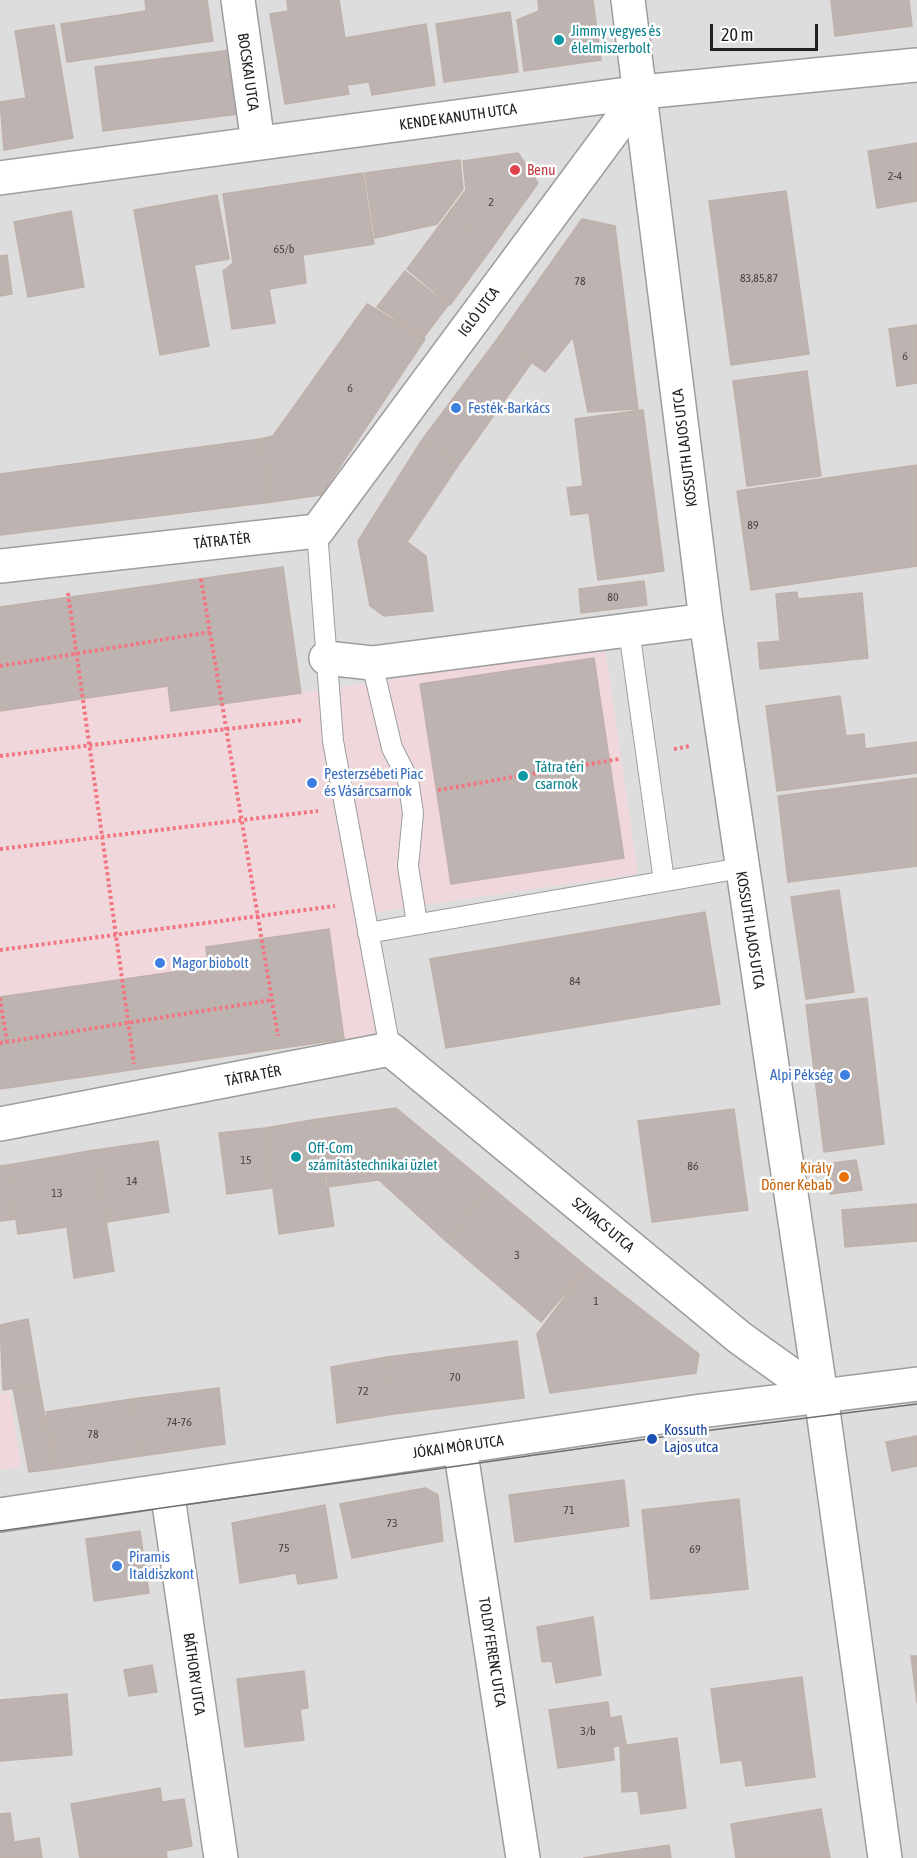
<!DOCTYPE html>
<meta charset="utf-8">
<style>
body{margin:0}
#map{position:relative;width:917px;height:1858px;overflow:hidden;background:#f0ebe7;font-family:"Asap Condensed",sans-serif}
canvas{display:block}
.scale{position:absolute;left:710px;top:24px;width:108px;height:27px;box-sizing:border-box;border:3px solid #202020;border-top:0;padding-left:8px;font-size:18px;line-height:21px;white-space:nowrap;color:#202020;-webkit-text-stroke:4px #fff;paint-order:stroke}
</style>
<div id="map">
<canvas width="917" height="1858"></canvas>
<div class="scale">20 m</div>
</div>
<script>
const ctx = document.querySelector('canvas').getContext('2d');
ctx.lineJoin = 'round';
function fillPath(path, color) {
  ctx.fillStyle = color;
  ctx.fill(path, 'evenodd');
}
function toPath(rows) {
  const path = new Path2D();
  for (const r of rows) {
    path.moveTo(r[0], r[1]);
    for (let i = 2; i < r.length; i += 2) path.lineTo(r[i], r[i + 1]);
  }
  return path;
}
function stroke(path, color, width, dash) {
  ctx.strokeStyle = color;
  ctx.lineWidth = width;
  ctx.lineCap = dash ? 'butt' : 'round';
  ctx.setLineDash(dash || []);
  ctx.stroke(path);
}
function label(font, color, halo, rows, align = 'center') {
  ctx.font = font + ' "Asap Condensed",sans-serif';
  ctx.lineWidth = 5;
  ctx.setLineDash([]);
  ctx.textBaseline = 'middle';
  ctx.strokeStyle = halo;
  ctx.fillStyle = color;
  for (const [text, x, y, turn = 0] of rows) {
    ctx.save();
    ctx.translate(x, y);
    ctx.rotate((+turn || 0) * Math.PI / 180);
    ctx.textAlign = isNaN(turn) ? turn : align;
    if (halo) ctx.strokeText(text, 0, 0);
    ctx.fillText(text, 0, 0);
    ctx.restore();
  }
}
fillPath(toPath([
 [0,0,917,0,917,1858,0,1858]
]), '#dedddd');
fillPath(toPath([
 [283,567,301,693,605,646,638,874,363,914,380,1035,0,1089,0,608],
 [10,1393,21,1467,0,1470,0,1394]
]), '#efd7db');
const building = toPath([
 [145,0,207,0,213,41,67,62,61,24,146,11,145,0],
 [287,0,339,0,345,38,426,24,435,85,372,95,369,82,347,85,349,94,285,104,270,14,288,11,287,0],
 [538,0,593,0,601,60,524,71,517,20,539,11,538,0],
 [831,0,909,0,912,26,835,36,831,0],
 [510,12,518,72,444,82,436,24,510,12],
 [54,25,73,138,4,150,0,102,26,98,15,31,54,25],
 [231,50,239,114,103,131,95,67,231,50],
 [917,143,917,201,877,208,868,151,917,143],
 [518,153,538,183,493,246,448,214,466,190,463,161,518,153],
 [460,160,463,189,437,224,375,238,365,173,460,160],
 [363,173,374,244,303,255,306,283,269,289,275,323,232,329,223,271,233,263,223,194,363,173],
 [786,191,809,354,731,365,709,201,786,191],
 [217,195,229,259,194,265,209,346,160,355,134,210,217,195],
 [71,211,84,287,28,297,14,222,71,211],
 [448,214,493,246,450,305,407,269,448,214],
 [582,219,615,226,638,409,588,412,573,337,545,372,498,338,582,219],
 [7,255,12,294,0,296,0,256,7,255],
 [405,271,448,305,424,337,377,307,405,271],
 [367,304,425,339,321,495,272,502,260,439,273,436,367,304],
 [917,325,917,383,897,386,889,329,917,325],
 [498,338,532,362,459,464,422,440,498,338],
 [807,371,821,476,747,486,733,381,807,371],
 [643,410,664,571,598,580,589,513,571,515,567,488,583,486,575,419,643,410],
 [260,439,272,502,0,535,0,474,260,439],
 [422,440,459,464,407,542,426,556,433,611,384,616,370,606,358,541,422,440],
 [917,465,917,566,751,590,737,491,917,465],
 [283,567,301,693,171,711,168,686,0,711,0,607,283,567],
 [644,581,647,605,581,613,579,589,644,581],
 [797,592,798,599,862,593,868,658,760,669,758,643,780,641,776,594,797,592],
 [594,658,624,858,451,884,420,684,594,658],
 [840,696,846,736,864,734,865,749,917,742,917,773,777,791,766,706,840,696],
 [917,778,917,866,788,882,778,796,917,778],
 [839,890,854,992,806,999,791,897,839,890],
 [705,912,720,1004,446,1048,430,959,705,912],
 [329,929,344,1039,0,1089,0,997,208,967,206,947,329,929],
 [867,998,884,1144,824,1152,806,1005,867,998],
 [396,1108,490,1186,447,1242,379,1180,326,1187,318,1119,396,1108],
 [734,1109,748,1210,652,1222,638,1121,734,1109],
 [318,1119,334,1226,279,1234,265,1128,318,1119],
 [265,1128,272,1188,227,1194,219,1133,265,1128],
 [158,1141,169,1212,107,1222,95,1150,158,1141],
 [95,1150,114,1271,74,1278,67,1227,18,1234,8,1165,95,1150],
 [856,1160,862,1190,830,1194,826,1164,856,1160],
 [8,1165,16,1219,0,1221,0,1166,8,1165],
 [490,1186,587,1267,541,1322,447,1242,490,1186],
 [917,1204,917,1241,845,1247,842,1210,917,1204],
 [587,1267,699,1354,696,1373,550,1393,537,1334,587,1267],
 [28,1319,39,1384,3,1390,0,1325,28,1319],
 [517,1341,524,1398,394,1414,387,1357,517,1341],
 [387,1357,394,1414,337,1423,331,1367,387,1357],
 [39,1384,54,1469,29,1472,13,1388,39,1384],
 [219,1388,225,1444,141,1456,132,1399,219,1388],
 [132,1399,141,1456,54,1469,46,1412,132,1399],
 [917,1436,917,1466,892,1471,886,1442,917,1436],
 [624,1480,629,1526,515,1542,509,1495,624,1480],
 [425,1488,438,1495,443,1541,352,1558,340,1504,425,1488],
 [739,1499,748,1589,651,1599,642,1510,739,1499],
 [325,1505,337,1578,298,1584,296,1573,240,1583,232,1523,325,1505],
 [140,1531,149,1593,94,1601,86,1539,140,1531],
 [593,1617,601,1675,556,1683,552,1661,542,1662,537,1627,593,1617],
 [911,1656,917,1656,917,1703,911,1656],
 [152,1665,157,1692,129,1696,124,1670,152,1665],
 [304,1671,308,1708,300,1709,304,1740,245,1747,237,1679,304,1671],
 [802,1677,815,1777,746,1786,742,1760,721,1763,711,1689,802,1677],
 [67,1694,72,1755,0,1761,0,1700,67,1694],
 [608,1702,610,1718,621,1716,626,1744,613,1747,614,1760,558,1768,549,1710,608,1702],
 [677,1738,686,1808,641,1814,638,1791,622,1792,620,1746,677,1738],
 [160,1788,162,1802,184,1799,192,1846,166,1851,167,1858,80,1858,71,1804,160,1788],
 [821,1809,830,1858,736,1858,731,1824,821,1809],
 [10,1813,14,1842,39,1838,42,1858,0,1858,0,1814,10,1813],
 [669,1845,671,1858,583,1858,669,1845]
]);
fillPath(building, '#bdb3b0');
stroke(building, '#c0b0aa', 1.5);
const service = toPath([
 [317,531,333,741,390,1049],
 [629,630,664,881],
 [372,663,392,748,408,779,413,813,408,866,417,923],
 [368,933,741,868]
]);
const minor = toPath([
 [238,0,258,143],
 [0,178,642,92,917,65],
 [0,566,317,531,642,92],
 [326,658,372,663,706,620],
 [0,1124,390,1049,740,1338,821,1396],
 [460,1447,523,1858],
 [167,1490,221,1858],
 [0,1515,701,1411,917,1384]
]);
const tertiary = toPath([
 [628,0,706,620,821,1396,885,1858]
]);
stroke(service, '#9d9d9d', 22);
stroke(minor, '#9d9d9d', 36);
stroke(tertiary, '#9d9d9d', 36);
stroke(toPath([
 [201,579,278,1036],
 [68,593,134,1064],
 [0,666,210,632],
 [674,749,690,746],
 [0,756,303,720],
 [438,790,619,759],
 [0,849,318,811],
 [0,950,335,906],
 [0,998,7,1042],
 [0,1043,272,1000]
]), '#f17681', 4, [3, 3]);
stroke(service, '#fff', 20);
stroke(minor, '#fff', 33);
stroke(tertiary, '#fff', 33);
stroke(toPath([
 [0,1531,704,1431,917,1404]
]), '#6e6e6e', 1.5);
for (const [x, y, r, color] of [
 [559,40,6,"#0f9aa8"],
 [515,170,6,"#e0444e"],
 [456,408,6,"#3f7fe0"],
 [523,776,6,"#0f9aa8"],
 [312,783,6,"#3f7fe0"],
 [160,963,6,"#3f7fe0"],
 [845,1075,6,"#3f7fe0"],
 [296,1157,6,"#0f9aa8"],
 [844,1177,6,"#e8710a"],
 [652,1439,6,"#1a4fb4"],
 [117,1566,6,"#3f7fe0"]
]) {
  const dot = new Path2D();
  dot.arc(x, y, r, 0, 2 * Math.PI);
  ctx.fillStyle = color;
  ctx.fill(dot);
  stroke(dot, '#fff', 2);
}
label('12px', '#474544', null, [
 ["2-4",895,176],
 ["2",491,202],
 ["65/b",284,249],
 ["83,85,87",759,278],
 ["78",580,281],
 ["6",905,356],
 ["6",350,388],
 ["89",753,525],
 ["80",613,597],
 ["84",575,981],
 ["15",246,1160],
 ["86",693,1166],
 ["14",132,1181],
 ["13",57,1193],
 ["3",517,1255],
 ["1",596,1301],
 ["70",455,1377],
 ["72",363,1391],
 ["74-76",179,1422],
 ["78",93,1434],
 ["71",569,1510],
 ["73",392,1523],
 ["75",284,1548],
 ["69",695,1549],
 ["3/b",588,1731]
]);
label('15px', '#0d838f', '#fff', [
 ["Jimmy vegyes és",571,31],
 ["élelmiszerbolt",571,48],
 ["Tátra téri",535,767],
 ["csarnok",535,784],
 ["Off-Com",308,1148],
 ["számítástechnikai üzlet",308,1165]
], 'left');
label('15px', '#202020', '#fff', [
 ["BOCSKAI UTCA",248,72,82],
 ["KENDE KANUTH UTCA",458,117,-8],
 ["IGLÓ UTCA",479,312,-53],
 ["KOSSUTH LAJOS UTCA",685,448,-97],
 ["TÁTRA TÉR",222,541,-6],
 ["KOSSUTH LAJOS UTCA",750,930,81],
 ["TÁTRA TÉR",253,1076,-11],
 ["SZIVACS UTCA",603,1225,40],
 ["JÓKAI MÓR UTCA",458,1447,-8],
 ["TOLDY FERENC UTCA",492,1652,81],
 ["BÁTHORY UTCA",194,1674,82]
]);
label('15px', '#be3a42', '#fff', [
 ["Benu",527,170]
], 'left');
label('15px', '#366cbe', '#fff', [
 ["Festék-Barkács",468,408],
 ["Pesterzsébeti Piac",324,774],
 ["és Vásárcsarnok",324,791],
 ["Magor biobolt",172,963],
 ["Alpi Pékség",833,1075,"right"],
 ["Piramis",129,1557],
 ["Italdiszkont",129,1574]
], 'left');
label('15px', '#c56008', '#fff', [
 ["Király",832,1168],
 ["Döner Kebab",832,1185]
], 'right');
label('15px', '#164399', '#fff', [
 ["Kossuth",664,1430],
 ["Lajos utca",664,1447]
], 'left');
</script>
